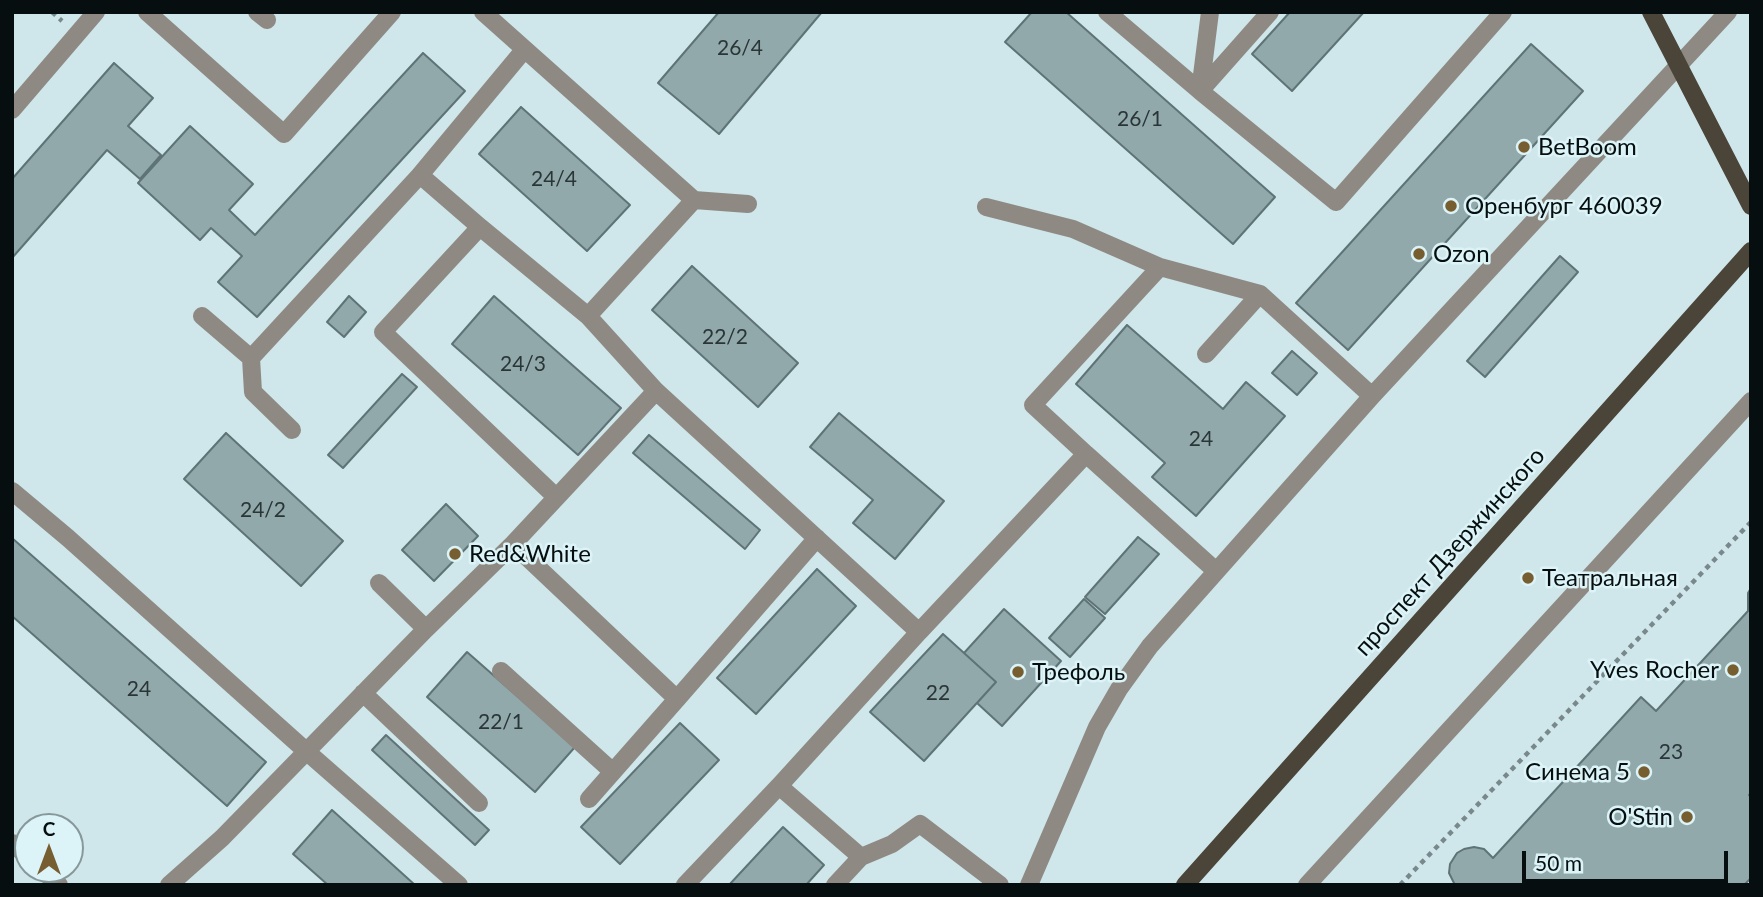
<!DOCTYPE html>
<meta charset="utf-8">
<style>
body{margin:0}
#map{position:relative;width:1763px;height:897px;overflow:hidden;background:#cfe6ea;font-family:Lato,sans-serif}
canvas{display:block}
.frame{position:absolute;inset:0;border:14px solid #060e0f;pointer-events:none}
.north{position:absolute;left:14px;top:813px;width:70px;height:70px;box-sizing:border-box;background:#dcf4f7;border:2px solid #86989a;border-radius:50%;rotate:0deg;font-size:19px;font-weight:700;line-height:28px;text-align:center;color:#060e0f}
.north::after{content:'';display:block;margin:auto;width:24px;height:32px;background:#775e30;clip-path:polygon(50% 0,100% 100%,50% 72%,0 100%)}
.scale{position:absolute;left:1522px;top:851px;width:206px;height:32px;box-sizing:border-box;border:4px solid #060e0f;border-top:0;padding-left:9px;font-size:21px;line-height:24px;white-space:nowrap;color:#060e0f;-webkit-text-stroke:5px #dcf4f7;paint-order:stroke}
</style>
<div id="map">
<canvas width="1763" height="897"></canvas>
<div class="frame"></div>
<div class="north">С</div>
<div class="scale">50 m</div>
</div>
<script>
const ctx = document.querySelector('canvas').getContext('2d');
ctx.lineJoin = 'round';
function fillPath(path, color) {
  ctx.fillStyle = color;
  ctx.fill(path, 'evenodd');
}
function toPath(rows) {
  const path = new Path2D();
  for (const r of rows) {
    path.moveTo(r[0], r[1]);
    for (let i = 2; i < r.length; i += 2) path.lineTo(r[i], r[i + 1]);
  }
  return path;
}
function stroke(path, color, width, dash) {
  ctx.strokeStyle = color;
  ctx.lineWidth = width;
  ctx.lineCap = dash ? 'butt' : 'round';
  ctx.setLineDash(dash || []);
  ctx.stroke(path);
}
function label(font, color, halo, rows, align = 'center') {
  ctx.font = font + ' Lato,sans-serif';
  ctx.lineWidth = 5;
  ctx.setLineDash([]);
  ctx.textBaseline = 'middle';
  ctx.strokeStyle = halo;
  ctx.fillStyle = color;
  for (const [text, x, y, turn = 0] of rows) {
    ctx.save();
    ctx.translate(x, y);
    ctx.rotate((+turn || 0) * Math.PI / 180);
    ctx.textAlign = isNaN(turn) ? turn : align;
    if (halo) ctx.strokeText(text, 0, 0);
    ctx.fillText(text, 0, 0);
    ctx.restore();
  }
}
const building = toPath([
 [719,12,822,12,719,134,658,83,719,12],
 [1032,12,1066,12,1275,197,1233,244,1005,42,1032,12],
 [1290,12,1364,12,1292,91,1252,54,1290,12],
 [1531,44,1583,91,1348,350,1296,303,1531,44],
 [423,53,465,91,257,317,218,282,242,256,211,228,200,240,138,183,190,126,253,184,229,210,255,235,423,53],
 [114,63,153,98,128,126,161,155,140,179,107,150,12,258,12,179,114,63],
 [521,107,630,205,587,251,479,154,521,107],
 [1560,256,1578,272,1485,377,1467,361,1560,256],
 [692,266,798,363,758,407,652,310,692,266],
 [349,296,366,312,344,337,327,322,349,296],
 [494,296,621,408,578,455,452,344,494,296],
 [1127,325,1223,409,1246,382,1285,416,1196,516,1152,477,1165,463,1076,384,1127,325],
 [1292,351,1317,373,1297,395,1272,373,1292,351],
 [402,374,417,387,343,468,328,455,402,374],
 [839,413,944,501,895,559,853,523,873,500,810,447,839,413],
 [226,433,343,541,301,586,184,479,226,433],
 [649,435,760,530,745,549,633,453,649,435],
 [446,504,478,536,434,581,402,550,446,504],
 [1138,537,1159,554,1105,614,1085,597,1138,537],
 [12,538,266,762,227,806,12,616,12,538],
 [817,569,856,606,756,714,717,678,817,569],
 [1751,588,1751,793,1749,795,1751,797,1751,878,1744,885,1455,885,1449,873,1450,864,1457,853,1464,849,1474,847,1484,849,1493,858,1641,697,1656,711,1748,611,1748,593,1751,588],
 [1084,599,1105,618,1070,657,1049,638,1084,599],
 [1004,609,1061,661,1002,726,977,703,996,682,964,653,1004,609],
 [943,634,996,682,924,761,870,712,943,634],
 [467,652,575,747,535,792,427,697,467,652],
 [680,723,719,760,620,864,581,827,680,723],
 [386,735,489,830,475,845,372,750,386,735],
 [332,810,415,885,328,885,293,854,332,810],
 [783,827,824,865,806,885,729,885,783,827]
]);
fillPath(building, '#92a9ac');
stroke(building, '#5e7375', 2);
stroke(toPath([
 [52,12,62,21],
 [1400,885,1751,522]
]), '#78888b', 4.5, [5, 5]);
stroke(toPath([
 [147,12,284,134,392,12],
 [257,12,267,20],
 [483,12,694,200,748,204],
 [1107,12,1200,91,1270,12],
 [1210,12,1200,91,1336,202,1503,12],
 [12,110,96,12],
 [420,175,480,227,588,316,656,391,919,632,779,786,861,857],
 [986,207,1073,229,1160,267],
 [480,227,383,332,556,497],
 [202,316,251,358,253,392,292,430],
 [588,316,694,200],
 [1206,354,1260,294],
 [251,358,420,175,524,50],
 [1086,454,1033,405,1160,267,1260,294,1372,396],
 [12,491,68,538,306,751,459,885],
 [513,544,677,699,817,538],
 [379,583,426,629],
 [919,632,1086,454,1216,571],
 [501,671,613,772],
 [363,693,479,803],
 [589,799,677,699],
 [12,843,28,857],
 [41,869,59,885],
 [169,885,222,838,426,629,513,544,656,391],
 [685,885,779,786],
 [835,885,861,857,892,844,920,824,1000,885],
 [1029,885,1097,727,1119,689,1150,646,1372,396,1728,12],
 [1307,885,1751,401]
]), '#8e8a83', 18);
stroke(toPath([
 [1651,12,1751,206],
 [1185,885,1751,251]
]), '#4b4438', 18);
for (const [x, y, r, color] of [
 [1524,147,7,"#775e30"],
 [1451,206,7,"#775e30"],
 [1419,254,7,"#775e30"],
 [455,554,7,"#775e30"],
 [1528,578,7,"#775e30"],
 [1733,670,7,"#775e30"],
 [1018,672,7,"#775e30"],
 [1644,772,7,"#775e30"],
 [1687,817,7,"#775e30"]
]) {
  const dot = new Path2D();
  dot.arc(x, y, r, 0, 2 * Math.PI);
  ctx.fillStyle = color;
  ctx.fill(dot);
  stroke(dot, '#dcf4f7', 2.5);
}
label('21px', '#293536', null, [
 ["26/4",740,48],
 ["26/1",1140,119],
 ["24/4",554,179],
 ["22/2",725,337],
 ["24/3",523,364],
 ["24",1201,439],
 ["24/2",263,510],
 ["24",139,689],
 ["22",938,693],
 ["22/1",501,722],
 ["23",1671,752]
]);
label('24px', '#060e0f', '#dcf4f7', [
 ["BetBoom",1538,147],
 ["Оренбург 460039",1465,206],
 ["Ozon",1433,254],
 ["Red&White",469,554],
 ["Театральная",1542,578],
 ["Yves Rocher",1719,670,"right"],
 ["Трефоль",1032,672],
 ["Синема 5",1630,772,"right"],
 ["O'Stin",1673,817,"right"]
], 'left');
label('24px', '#060e0f', '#dcf4f7', [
 ["проспект Дзержинского",1450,552,-48]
]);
</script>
